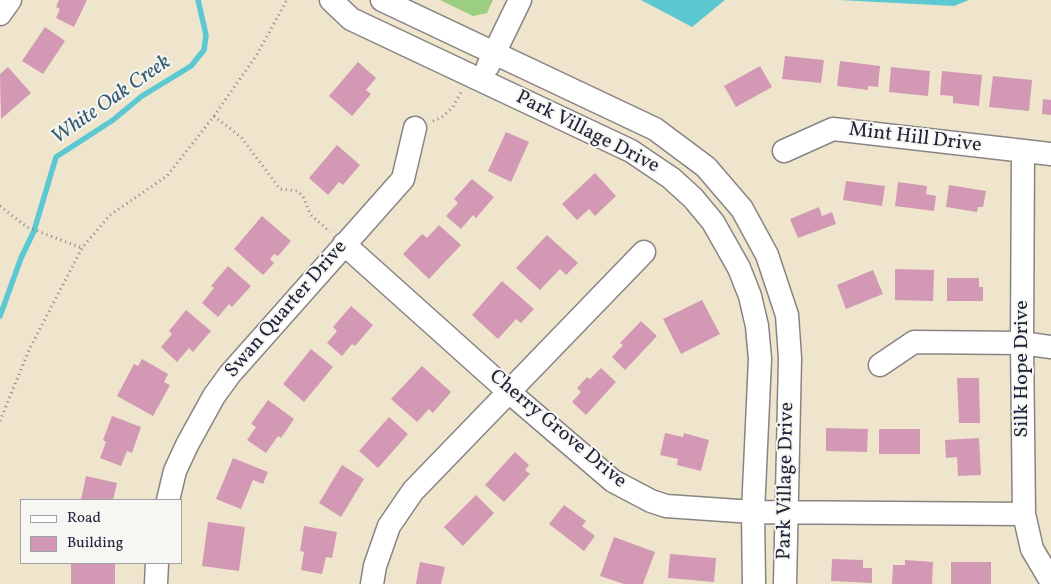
<!DOCTYPE html>
<style>
body{margin:0}
#map{position:relative;width:1051px;height:584px;overflow:hidden;background:#efe5cc;font-family:Vollkorn,serif}
canvas{display:block}
.legend{position:absolute;left:20px;top:499px;width:162px;height:65px;box-sizing:border-box;background:#f6f6f2;border:1px solid #a1a1a9;margin:0;padding:6px 9px;list-style:none;font-size:15px;color:#22223b}
.legend li{display:flex;align-items:center;gap:10px;height:25px}
.legend b{width:25px;border:1px solid #a1a1a9}
</style>
<div id="map">
<canvas width="1051" height="584"></canvas>
<ul class="legend">
<li><b style="height:6px;background:#fff"></b>Road</li>
<li><b style="height:14px;background:#d298b4"></b>Building</li>
</ul>
</div>
<script>
const ctx = document.querySelector('canvas').getContext('2d');
ctx.lineJoin = 'round';
function fillPath(path, color) {
  ctx.fillStyle = color;
  ctx.fill(path, 'evenodd');
}
function toPath(rows) {
  const path = new Path2D();
  for (const r of rows) {
    path.moveTo(r[0], r[1]);
    for (let i = 2; i < r.length; i += 2) path.lineTo(r[i], r[i + 1]);
  }
  return path;
}
function stroke(path, color, width, dash) {
  ctx.strokeStyle = color;
  ctx.lineWidth = width;
  ctx.lineCap = dash ? 'butt' : 'round';
  ctx.setLineDash(dash || []);
  ctx.stroke(path);
}
function label(font, color, halo, rows, align = 'center') {
  ctx.font = font + ' Vollkorn,serif';
  ctx.lineWidth = 4;
  ctx.setLineDash([]);
  ctx.textBaseline = 'middle';
  ctx.strokeStyle = halo;
  ctx.fillStyle = color;
  for (const [text, x, y, turn = 0] of rows) {
    ctx.save();
    ctx.translate(x, y);
    ctx.rotate((+turn || 0) * Math.PI / 180);
    ctx.textAlign = isNaN(turn) ? turn : align;
    if (halo) ctx.strokeText(text, 0, 0);
    ctx.fillText(text, 0, 0);
    ctx.restore();
  }
}
fillPath(toPath([
 [440,0,493,0,487,13,473,16]
]), '#9bce7e');
fillPath(toPath([
 [641,0,725,0,692,27],
 [839,0,969,0,954,6]
]), '#5bc8d2');
stroke(toPath([
 [0,316,21,258,34,231,56,157,113,120,142,96,191,66,204,50,206,35,198,0]
]), '#5bc8d2', 5.5);
fillPath(toPath([
 [59,0,87,0,74,27,56,18,60,9,56,7],
 [45,27,65,41,43,74,22,61],
 [785,56,824,60,821,83,782,79],
 [840,61,880,66,878,87,868,86,868,90,837,86],
 [358,62,376,78,366,90,371,94,352,116,329,96],
 [760,66,772,87,736,107,724,86],
 [8,67,31,93,1,119,0,74],
 [891,67,930,71,928,96,889,92],
 [942,71,982,75,979,106,953,103,953,96,940,95],
 [993,76,1032,80,1029,111,989,107],
 [1043,99,1051,100,1051,115,1042,114],
 [506,132,529,142,511,182,488,171],
 [337,145,360,165,343,185,339,182,328,195,309,178],
 [595,173,616,196,595,216,589,209,577,220,562,204],
 [472,179,494,197,476,218,473,215,461,229,446,216,458,203,454,199],
 [846,181,885,186,882,206,843,200],
 [898,182,927,186,926,194,936,196,934,211,895,206],
 [949,185,986,191,983,207,978,207,977,212,946,207],
 [819,207,822,216,832,212,836,224,798,238,790,219],
 [262,216,291,241,278,256,274,254,270,259,274,263,263,275,234,249],
 [439,225,461,245,429,279,403,254,422,234,427,238],
 [547,235,578,263,566,275,560,269,540,290,516,268],
 [228,266,251,286,232,307,229,304,218,317,202,303,214,288,211,286],
 [895,269,934,270,933,301,895,300],
 [873,270,883,294,846,309,837,285],
 [947,278,979,278,979,287,983,287,983,301,947,301],
 [502,281,534,309,521,323,516,319,498,339,472,315],
 [702,300,720,334,681,354,663,319],
 [351,306,373,325,355,346,352,344,342,356,327,343,337,331,333,327],
 [186,310,211,331,193,352,189,348,177,362,161,347,172,334,169,331],
 [641,321,657,336,625,370,612,357,623,345,620,343],
 [311,349,333,367,304,402,283,384],
 [142,359,168,374,164,382,170,385,153,416,117,396,134,364,138,366],
 [422,366,451,392,433,413,429,409,417,422,391,399],
 [601,368,616,382,586,415,572,402,581,392,577,388,587,377,590,379],
 [957,378,979,378,980,423,959,423],
 [268,400,294,419,281,438,278,436,266,453,247,440,256,427,251,424],
 [112,416,141,427,132,453,127,451,121,466,100,458,106,442,103,440],
 [389,417,408,434,378,468,359,451],
 [826,428,868,429,867,452,826,451],
 [879,429,920,429,920,454,879,454],
 [665,433,683,437,684,433,709,440,701,471,677,465,678,459,660,455],
 [979,438,981,475,958,476,957,457,946,458,945,440],
 [515,452,529,465,525,470,530,474,504,502,485,485],
 [233,458,268,472,263,484,253,480,241,509,216,499],
 [342,465,364,479,341,517,319,503],
 [86,476,117,483,113,500,81,500],
 [476,495,494,513,463,546,444,527],
 [564,505,586,521,582,526,595,536,584,551,549,524],
 [208,522,245,527,239,571,202,566],
 [304,526,337,532,332,558,326,557,322,574,301,570,304,552,300,551],
 [614,537,655,552,643,584,624,584,600,576],
 [670,554,716,558,714,582,668,578],
 [832,559,863,560,863,568,872,568,872,583,831,581],
 [905,560,933,562,932,584,892,584,893,565,905,565],
 [420,562,445,567,441,584,416,584],
 [951,562,991,562,991,584,951,584],
 [71,563,115,563,115,584,71,584]
]), '#d298b4');
const minor = toPath([
 [331,0,351,19,631,151,671,178,693,198,713,222,739,268,750,296,757,326,760,359,753,512,754,584],
 [382,0,655,129,706,167,742,209,767,255,787,315,790,358,785,584],
 [0,14,10,0],
 [488,66,520,0],
 [784,151,833,129,1051,154],
 [1023,152,1022,343,1024,514,1032,549,1051,581],
 [344,244,509,392,613,481,651,501,666,506,753,512,1024,514],
 [880,365,914,342,1022,343,1051,347],
 [168,500,175,471,187,445,214,396,230,374,403,179,415,128],
 [156,584,157,563],
 [372,584,375,566,389,526,413,491,644,252]
]);
stroke(minor, '#888484', 25);
stroke(toPath([
 [214,116,241,137,280,189,297,191,303,196,310,214,330,232],
 [433,121,442,117,453,107,461,92],
 [0,206,27,227,82,248],
 [0,421,29,350,82,248,110,215,167,176,214,116,256,56,287,0]
]), '#888484', 3, [1, 4]);
stroke(minor, '#fff', 22);
label('20px', '#22223b', '#f6f6f2', [
 ["Park Village Drive",587,133,27],
 ["Mint Hill Drive",915,139,7],
 ["Swan Quarter Drive",287,310,-49],
 ["Silk Hope Drive",1023,369,-90],
 ["Cherry Grove Drive",557,430,40],
 ["Park Village Drive",787,481,-89]
]);
label('italic 21px', '#365c70', '#f6f6f2', [
 ["White Oak Creek",112,101,-35]
]);
</script>
